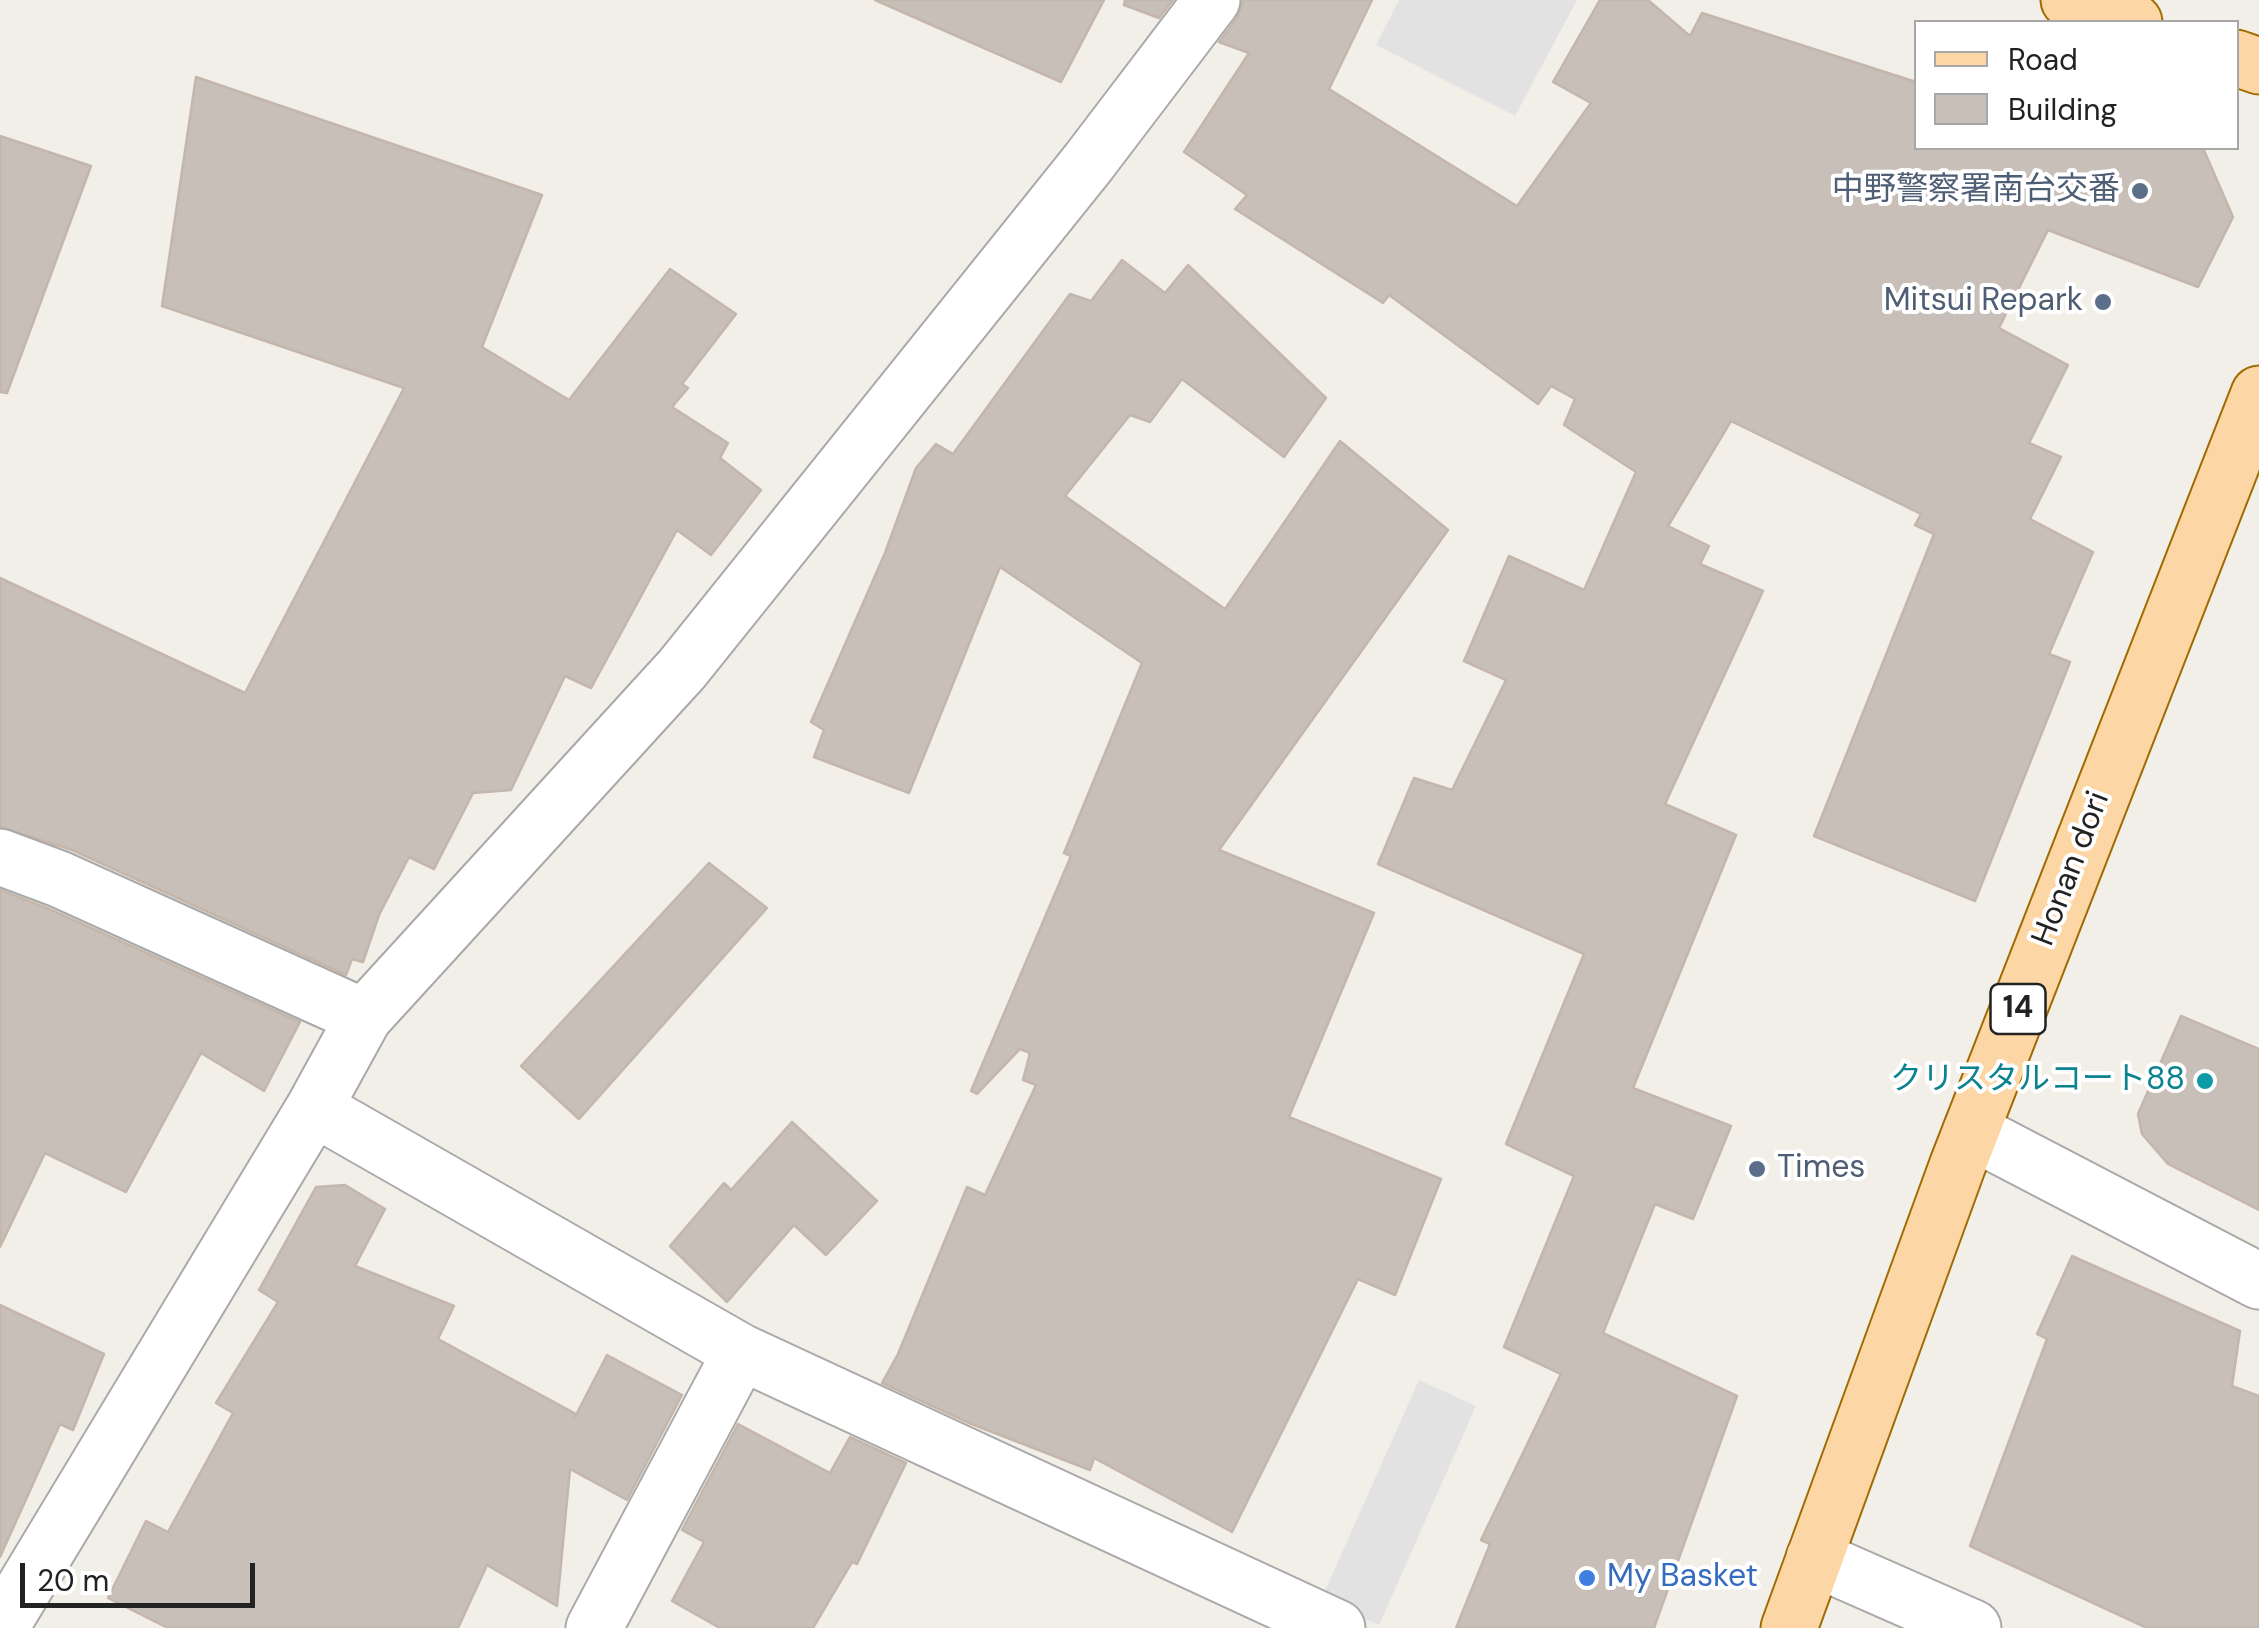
<!DOCTYPE html>
<meta charset="utf-8">
<style>
body{margin:0}
#map{position:relative;width:2259px;height:1628px;overflow:hidden;background:#f2efe9;font-family:"DM Sans",sans-serif}
canvas{display:block}
.legend{position:absolute;left:1914px;top:20px;width:325px;height:130px;box-sizing:border-box;background:#fff;border:2px solid #a7a7a7;margin:0;padding:12px 18px;list-style:none;font-size:30px;color:#222}
.legend li{display:flex;align-items:center;gap:20px;height:50px}
.legend b{width:50px;border:2px solid #a7a7a7}
.scale{position:absolute;left:20px;top:1563px;width:235px;height:45px;box-sizing:border-box;border:5px solid #222;border-top:0;padding-left:12px;font-size:30px;line-height:35px;white-space:nowrap;color:#222;-webkit-text-stroke:8px #fff;paint-order:stroke}
</style>
<div id="map">
<canvas width="2259" height="1628"></canvas>
<ul class="legend">
<li><b style="height:12px;background:#fcd6a4"></b>Road</li>
<li><b style="height:28px;background:#c7bfb8"></b>Building</li>
</ul>
<div class="scale">20 m</div>
</div>
<script>
const ctx = document.querySelector('canvas').getContext('2d');
ctx.lineJoin = 'round';
function fillPath(path, color) {
  ctx.fillStyle = color;
  ctx.fill(path, 'evenodd');
}
function toPath(rows) {
  const path = new Path2D();
  for (const r of rows) {
    path.moveTo(r[0], r[1]);
    for (let i = 2; i < r.length; i += 2) path.lineTo(r[i], r[i + 1]);
  }
  return path;
}
function stroke(path, color, width, dash) {
  ctx.strokeStyle = color;
  ctx.lineWidth = width;
  ctx.lineCap = dash ? 'butt' : 'round';
  ctx.setLineDash(dash || []);
  ctx.stroke(path);
}
function label(font, color, halo, rows, align = 'center') {
  ctx.font = font + ' "DM Sans","Noto Sans JP",sans-serif';
  ctx.lineWidth = 8;
  ctx.setLineDash([]);
  ctx.textBaseline = 'middle';
  ctx.strokeStyle = halo;
  ctx.fillStyle = color;
  for (const [text, x, y, turn = 0] of rows) {
    ctx.save();
    ctx.translate(x, y);
    ctx.rotate((+turn || 0) * Math.PI / 180);
    ctx.textAlign = isNaN(turn) ? turn : align;
    if (halo) ctx.strokeText(text, 0, 0);
    ctx.fillText(text, 0, 0);
    ctx.restore();
  }
}
fillPath(toPath([
 [1399,0,1577,0,1515,116,1376,45],
 [1419,1380,1476,1406,1379,1625,1321,1600]
]), '#e2e2e2');
const building = toPath([
 [875,0,1104,0,1061,82,875,0],
 [1125,0,1173,0,1159,18,1124,5,1125,0],
 [1243,0,1372,0,1329,89,1517,206,1591,103,1553,82,1600,0,1648,0,1690,36,1702,13,1916,82,1916,148,2203,148,2233,217,2198,287,2048,230,1999,328,2068,365,2029,443,2061,457,2030,519,2093,552,2049,654,2070,662,1975,901,1814,836,1934,534,1915,525,1921,514,1731,421,1668,526,1709,546,1700,564,1763,591,1665,804,1736,835,1633,1088,1731,1126,1693,1219,1655,1204,1603,1333,1737,1396,1654,1628,1456,1628,1490,1544,1481,1540,1561,1374,1504,1347,1574,1176,1506,1144,1584,954,1378,864,1414,778,1452,790,1506,680,1464,661,1509,556,1584,590,1636,472,1564,425,1575,399,1551,386,1538,404,1389,295,1383,303,1235,209,1247,195,1184,152,1249,53,1219,42,1237,18,1243,0],
 [196,77,542,195,482,347,569,400,670,269,736,314,682,384,688,388,672,407,728,443,720,458,761,490,711,555,677,530,591,688,565,676,511,790,473,793,434,869,409,857,379,915,363,962,352,959,346,975,72,850,0,827,0,578,245,693,404,388,162,306,196,77],
 [0,136,91,166,7,393,0,392,0,136],
 [1122,260,1165,293,1188,265,1326,398,1284,457,1182,379,1150,422,1130,415,1065,496,1225,609,1340,441,1448,530,1219,850,1374,913,1289,1117,1441,1179,1395,1295,1358,1279,1232,1532,1094,1458,1090,1470,969,1423,882,1383,898,1354,967,1187,985,1195,1036,1085,1023,1080,1030,1053,1020,1049,977,1094,971,1091,1071,856,1064,853,1142,663,1000,567,909,793,814,757,824,730,811,722,885,553,916,468,936,444,953,454,1070,294,1091,301,1122,260],
 [709,863,767,908,579,1119,521,1066,709,863],
 [0,890,47,908,300,1022,264,1091,201,1053,126,1192,45,1153,0,1247,0,890],
 [2181,1016,2259,1049,2259,1210,2168,1164,2142,1134,2138,1114,2181,1016],
 [792,1122,877,1201,826,1255,794,1225,727,1302,670,1246,724,1183,731,1190,792,1122],
 [345,1185,385,1209,355,1266,454,1306,438,1339,576,1414,575,1417,607,1355,682,1395,627,1500,570,1469,557,1606,487,1565,458,1628,168,1628,108,1598,146,1521,168,1532,233,1413,216,1403,278,1302,259,1290,316,1187,345,1185],
 [2072,1256,2240,1331,2232,1386,2259,1396,2259,1628,2147,1628,1970,1546,2047,1339,2037,1334,2072,1256],
 [0,1305,104,1354,73,1430,60,1424,0,1557,0,1305],
 [738,1424,830,1473,850,1437,906,1463,857,1564,852,1562,813,1628,720,1628,672,1601,704,1542,682,1530,738,1424]
]);
fillPath(building, '#c7bfb8');
stroke(building, '#c4b6ab', 2.5);
const minor = toPath([
 [0,857,59,879,364,1017],
 [314,1108,741,1352,1337,1628],
 [1971,1131,2259,1281],
 [1814,1558,1973,1628],
 [0,1628,314,1108,364,1017,682,669,1088,163,1212,0],
 [594,1628,741,1352]
]);
const major = toPath([
 [2069,0,2134,22],
 [2236,58,2259,66],
 [1789,1628,1958,1164,2259,394]
]);
stroke(minor, '#a9a9a9', 59);
stroke(major, '#a06b00', 59);
stroke(minor, '#fff', 55);
stroke(major, '#fcd6a4', 55);
for (const [x, y, r, color] of [
 [2140,191,10,"#5c6f8a"],
 [2103,302,10,"#5c6f8a"],
 [2205,1081,10,"#0f9aa8"],
 [1757,1169,10,"#5c6f8a"],
 [1587,1578,10,"#3f7fe0"]
]) {
  const dot = new Path2D();
  dot.arc(x, y, r, 0, 2 * Math.PI);
  ctx.fillStyle = color;
  ctx.fill(dot);
  stroke(dot, '#fff', 4);
}
for (const [x, y, w] of [
 [2018,1009,55]
]) {
  const box = new Path2D();
  box.roundRect(x - w / 2, y - 25, w, 50, 8);
  ctx.fillStyle = '#fff';
  ctx.fill(box);
  stroke(box, '#222', 2.5);
}
label('bold 30px', '#222', null, [
 ["14",2018,1009]
]);
label('32px', '#4e5e75', '#fff', [
 ["中野警察署南台交番",2120,191],
 ["Mitsui Repark",2083,302],
 ["Times",1777,1169,"left"]
], 'right');
label('32px', '#222', '#fff', [
 ["Honan dori",2072,869,-69]
]);
label('32px', '#0d838f', '#fff', [
 ["クリスタルコート88",2185,1081]
], 'right');
label('32px', '#366cbe', '#fff', [
 ["My Basket",1607,1578]
], 'left');
</script>
